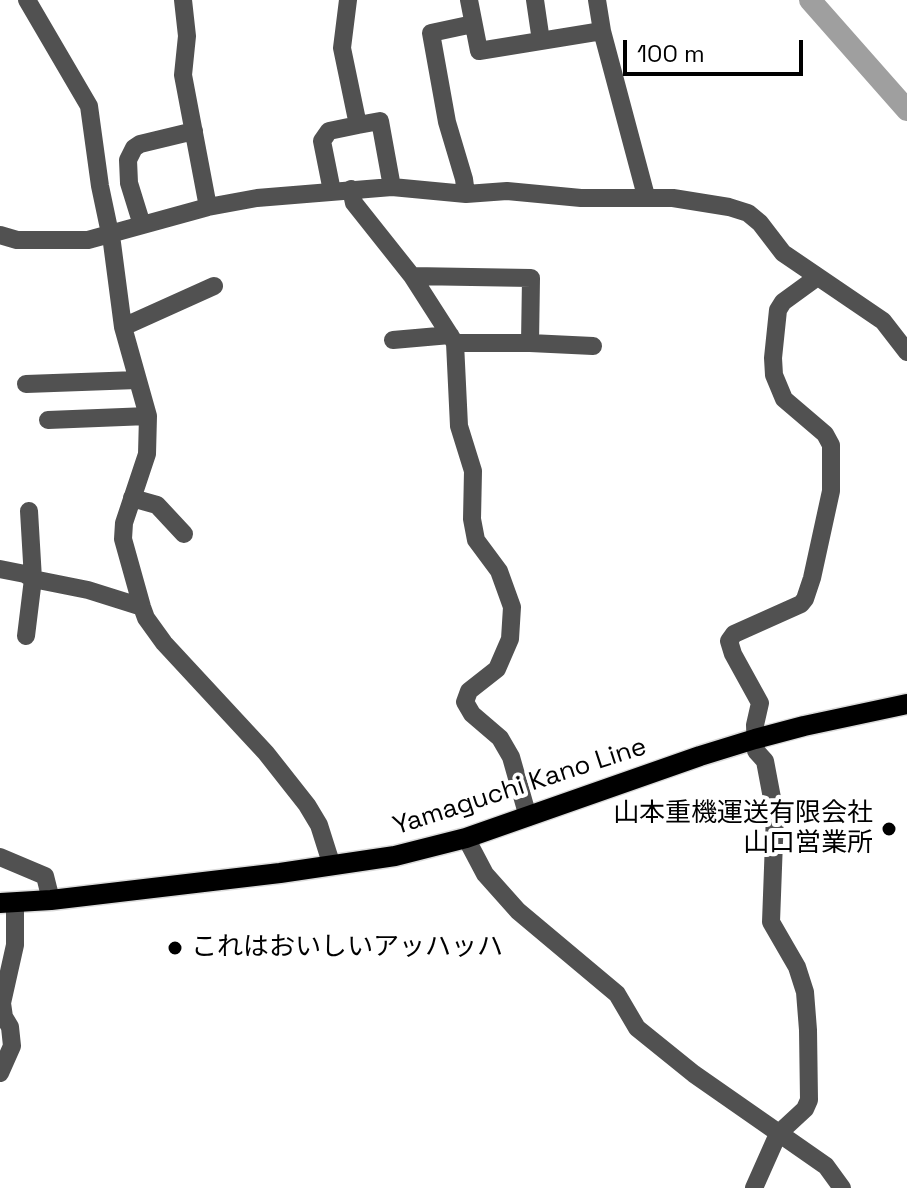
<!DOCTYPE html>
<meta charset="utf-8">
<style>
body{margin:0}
#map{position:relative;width:907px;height:1188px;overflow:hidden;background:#fff;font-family:"Space Grotesk",sans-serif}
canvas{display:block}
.scale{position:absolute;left:623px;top:40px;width:180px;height:36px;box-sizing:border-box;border:4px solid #000;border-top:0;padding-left:10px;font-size:24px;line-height:28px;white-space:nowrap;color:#000;-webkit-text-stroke:6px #fff;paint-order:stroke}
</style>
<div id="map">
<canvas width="907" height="1188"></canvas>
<div class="scale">100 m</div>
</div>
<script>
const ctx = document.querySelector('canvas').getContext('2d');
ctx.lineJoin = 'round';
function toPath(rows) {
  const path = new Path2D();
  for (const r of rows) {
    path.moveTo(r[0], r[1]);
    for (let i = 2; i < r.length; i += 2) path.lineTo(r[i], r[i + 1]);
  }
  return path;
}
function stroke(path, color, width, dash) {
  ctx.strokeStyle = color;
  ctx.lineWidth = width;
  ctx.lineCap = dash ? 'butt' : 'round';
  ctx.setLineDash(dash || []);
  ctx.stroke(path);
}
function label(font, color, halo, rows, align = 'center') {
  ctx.font = font + ' "Space Grotesk","Noto Sans JP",sans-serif';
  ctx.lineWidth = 8;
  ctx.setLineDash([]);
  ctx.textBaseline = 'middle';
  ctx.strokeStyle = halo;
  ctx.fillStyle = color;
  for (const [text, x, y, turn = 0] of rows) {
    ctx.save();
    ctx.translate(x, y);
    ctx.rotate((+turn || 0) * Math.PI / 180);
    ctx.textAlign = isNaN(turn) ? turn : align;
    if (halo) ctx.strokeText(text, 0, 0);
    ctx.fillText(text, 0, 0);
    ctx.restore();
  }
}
stroke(toPath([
 [810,0,907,110]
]), '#9f9f9f', 22);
const major = toPath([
 [0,903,51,900,280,873,395,856,466,838,700,756,755,739,804,726,907,704]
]);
stroke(major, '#dbdbdb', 23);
stroke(toPath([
 [27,0,89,106,100,186,112,243,123,327,148,416,147,454,124,523,123,539,142,607,146,618,164,643,266,753,307,805,319,825,332,866],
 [183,0,187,36,183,75,208,207],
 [348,0,342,48,358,125,380,121,392,187],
 [469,0,479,51,602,31],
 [535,0,541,41],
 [597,0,602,31,646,196],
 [351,189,354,203,412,276,455,343,459,426,473,471,472,519,476,540,499,571,512,607,510,639,497,669,469,691,465,702,472,714,500,738,511,757,528,817],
 [332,191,322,141,329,131,358,125],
 [466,194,464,179,447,122,431,33,473,24],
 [142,225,129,183,128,160,134,148,140,144,194,131],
 [0,235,17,240,88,240,208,207,257,198,392,187,466,194,507,191,581,198,673,198,729,207,748,213,760,223,783,253,883,321,907,352],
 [412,276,531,278,530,343,455,343],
 [123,327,214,286],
 [393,340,450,335],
 [530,343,593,346],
 [26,384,137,380],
 [48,420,148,416],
 [132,498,157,505,184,534],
 [29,511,33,579,88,590,142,607],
 [0,569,25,574,33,579,26,636],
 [466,838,485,874,518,911,617,994,637,1028,694,1074,826,1166,842,1188],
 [0,857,45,876,51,900],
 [0,1073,12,1046,10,1027,4,1017,2,1003,15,945,15,902],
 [754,1188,778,1134,805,1109,809,1100,808,1030,805,992,797,967,771,922,775,814,765,761,756,751,755,725,760,703,733,654,729,641,734,634,801,604,805,599,812,578,831,491,831,445,825,434,784,399,774,375,773,358,778,310,783,302,816,278]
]), '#515151', 18);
stroke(major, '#000', 20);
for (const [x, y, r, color] of [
 [889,829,8,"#000"],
 [175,948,8,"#000"]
]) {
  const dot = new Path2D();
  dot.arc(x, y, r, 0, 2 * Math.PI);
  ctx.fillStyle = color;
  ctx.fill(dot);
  stroke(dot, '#fff', 3);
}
label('26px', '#000', '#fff', [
 ["Yamaguchi Kano Line",520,787,-18]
]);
label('26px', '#000', '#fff', [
 ["山本重機運送有限会社",873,814],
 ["山口営業所",873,844],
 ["これはおいしいアッハッハ",191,948,"left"]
], 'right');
</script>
